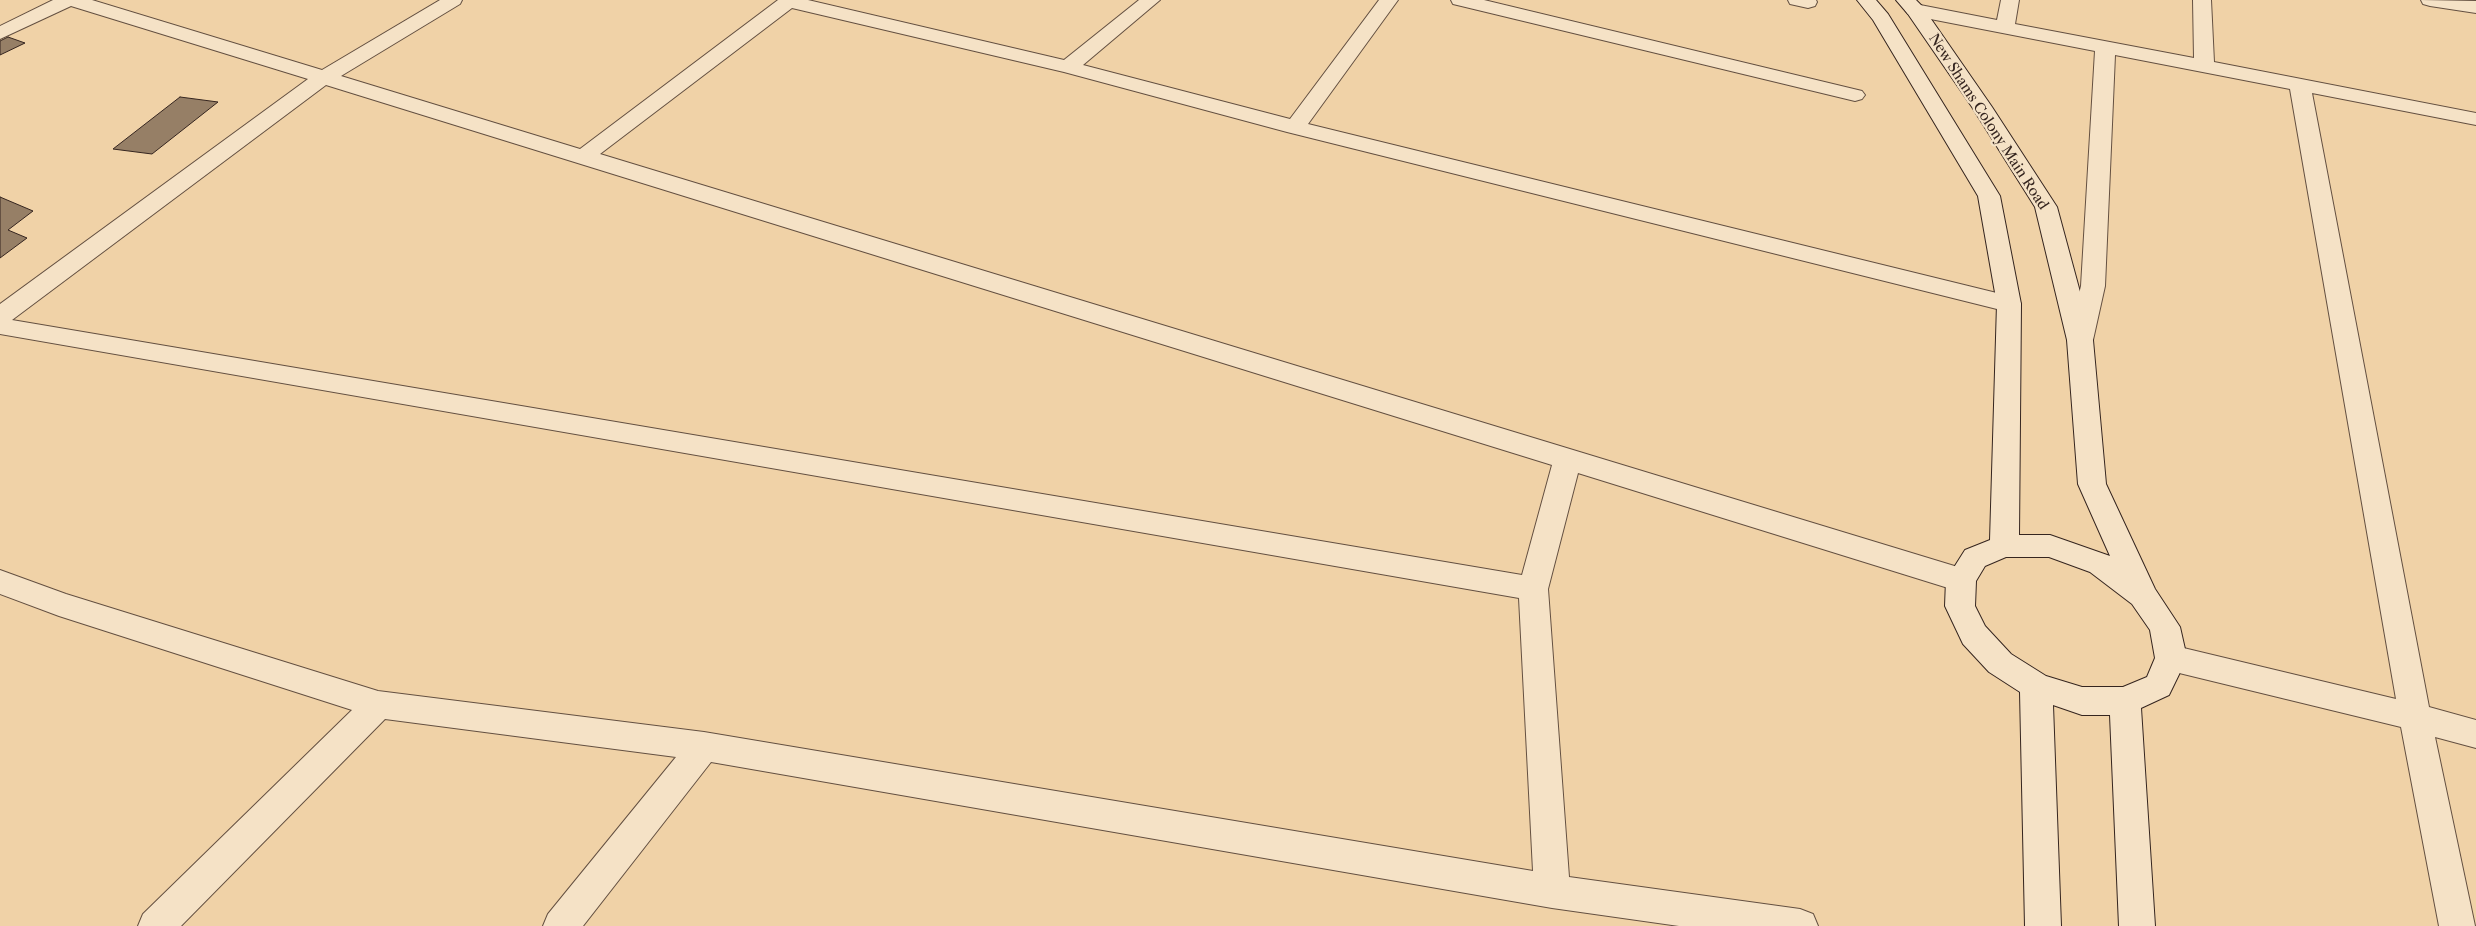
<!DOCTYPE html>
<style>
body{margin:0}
canvas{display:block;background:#f0d2a7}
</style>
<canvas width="2476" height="926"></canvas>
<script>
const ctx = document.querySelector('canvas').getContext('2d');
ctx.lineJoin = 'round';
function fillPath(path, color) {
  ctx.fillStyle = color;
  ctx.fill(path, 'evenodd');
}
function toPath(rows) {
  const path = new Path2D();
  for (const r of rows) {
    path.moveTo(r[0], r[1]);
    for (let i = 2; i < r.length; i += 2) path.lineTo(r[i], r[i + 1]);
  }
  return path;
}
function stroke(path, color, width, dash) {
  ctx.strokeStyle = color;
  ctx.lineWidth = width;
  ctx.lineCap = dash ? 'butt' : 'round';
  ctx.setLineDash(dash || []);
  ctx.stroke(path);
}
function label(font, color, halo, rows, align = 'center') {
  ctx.font = font + ' "Libre Caslon Text",serif';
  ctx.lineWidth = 4.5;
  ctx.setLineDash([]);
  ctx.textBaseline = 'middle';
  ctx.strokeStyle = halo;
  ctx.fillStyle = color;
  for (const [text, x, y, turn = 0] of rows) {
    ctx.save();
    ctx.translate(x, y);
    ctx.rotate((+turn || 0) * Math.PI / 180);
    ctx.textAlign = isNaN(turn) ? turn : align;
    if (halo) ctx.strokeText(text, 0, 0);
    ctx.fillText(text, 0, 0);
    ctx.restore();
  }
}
const building = toPath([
 [8,37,25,43,0,55,0,41,8,37],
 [180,97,218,102,152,154,113,149,180,97],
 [0,197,33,211,8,230,27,238,0,258,0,197]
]);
fillPath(building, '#967f66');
stroke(building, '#35251f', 1);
const street = toPath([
 [53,0,92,0,322,70,440,0,462,0,460,4,341,76,580,149,778,0,808,0,1064,60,1139,0,1160,0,1083,65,1290,119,1379,0,1398,0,1308,124,2009,296,2018,298,2021,304,2018,310,2009,312,1287,132,1064,72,792,8,600,154,1961,568,1971,572,1976,580,1971,588,1961,592,1578,473,1548,589,1569,877,1800,909,1813,914,1818,926,1679,926,1552,908,711,762,583,926,543,926,548,914,676,757,385,719,181,926,138,926,143,914,352,710,59,616,0,594,0,570,66,594,378,691,704,732,1533,871,1519,598,0,334,0,304,308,79,71,6,0,39,0,26,53,0],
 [326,85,1552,465,1522,575,12,320,326,85],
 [1451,0,1484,0,1862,91,1865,95,1862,99,1855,101,1453,4,1451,0],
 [1788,0,1816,0,1817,2,1815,6,1808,8,1790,4,1788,0],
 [2001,0,2019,0,2015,24,2194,58,2193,0,2211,0,2214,62,2476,113,2476,125,2312,93,2429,707,2476,720,2476,748,2435,737,2475,926,2439,926,2401,727,2171,671,2160,667,2155,658,2160,649,2171,645,2396,699,2290,89,2115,55,2105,286,2093,340,2089,346,2080,348,2071,346,2067,340,2081,286,2095,51,1915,16,1908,14,1905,10,1908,6,1915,4,1997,20,2001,0],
 [2421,0,2476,1,2476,13,2430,6,2423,4,2421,0]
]);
const secondary = toPath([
 [1857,0,1876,0,1888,14,2000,196,2021,304,2019,535,2050,535,2110,556,2078,484,2067,340,2035,207,1972,107,1908,14,1896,0,1916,0,1922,6,1992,107,2057,207,2093,340,2106,484,2155,589,2180,627,2187,658,2169,695,2141,708,2155,926,2119,926,2110,715,2082,715,2053,705,2061,926,2025,926,2020,692,1989,672,1963,644,1945,606,1946,580,1965,550,1990,540,1997,304,1978,196,1873,20,1857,0],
 [2006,557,2049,557,2090,572,2132,604,2150,630,2155,658,2147,677,2123,687,2082,687,2046,676,2011,654,1985,626,1975,606,1976,581,1985,566,2006,557]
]);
stroke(street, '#645041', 2);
stroke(secondary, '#35251f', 2);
fillPath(street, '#f5e2c6');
fillPath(secondary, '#f5e2c6');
label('14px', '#35251f', '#f5e2c6', [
 ["New Shams Colony Main Road",1988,122,57]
]);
</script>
